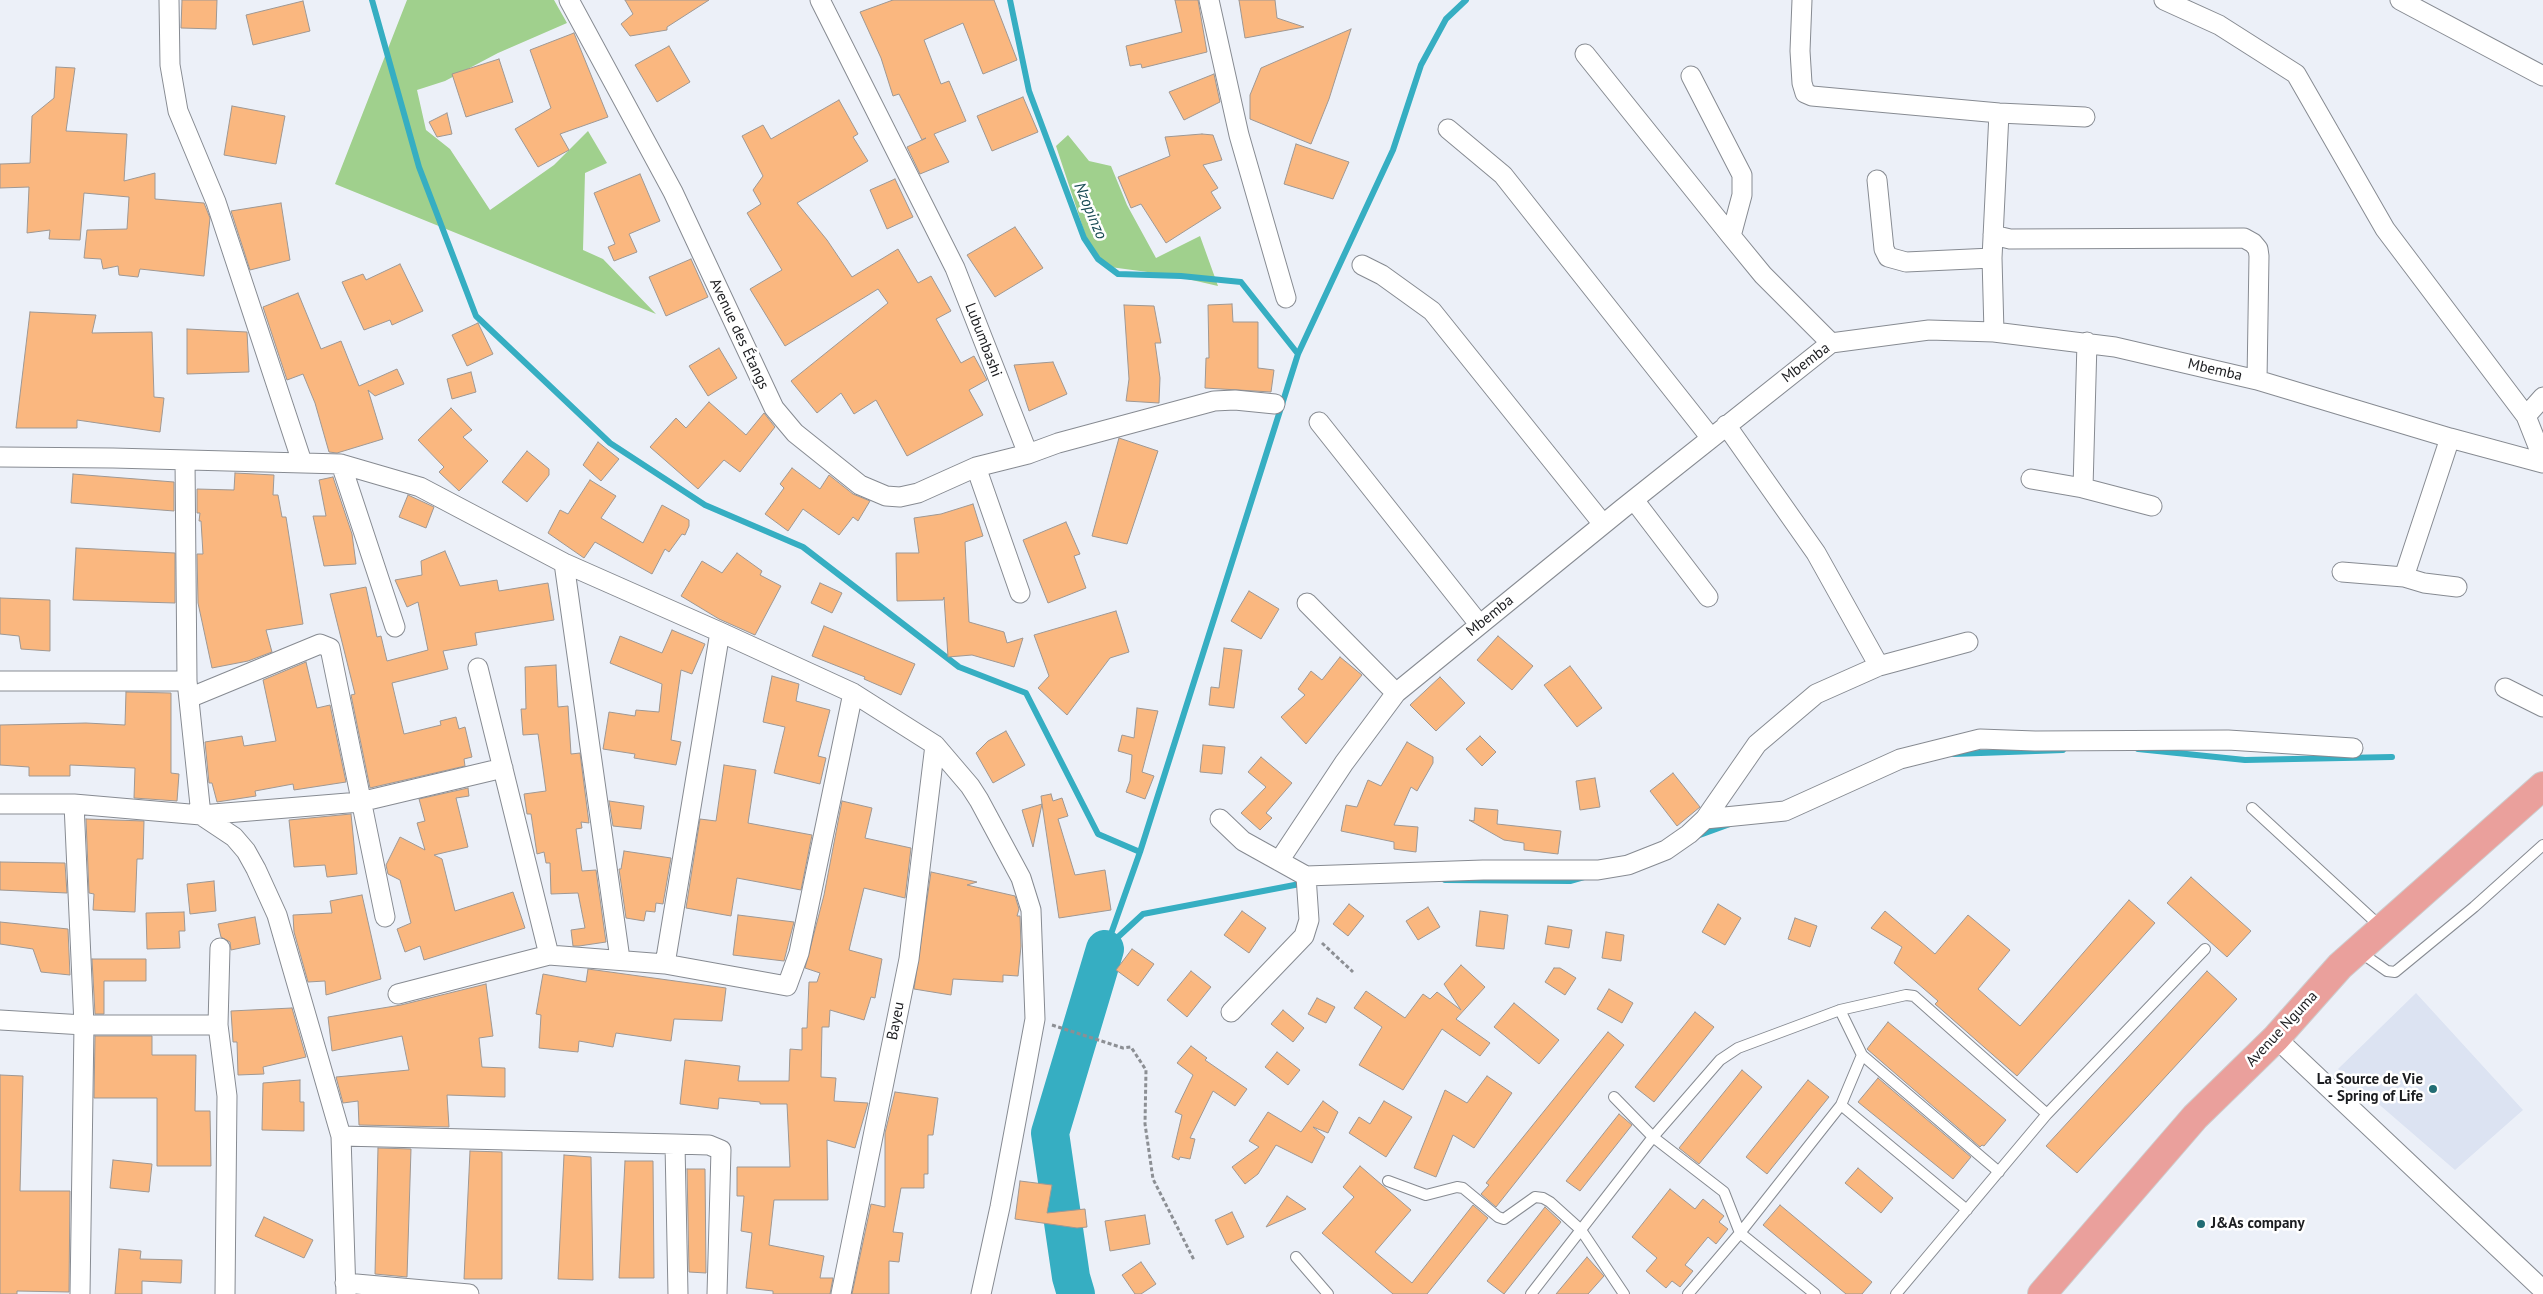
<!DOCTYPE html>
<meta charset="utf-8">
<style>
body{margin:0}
canvas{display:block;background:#ecf0f8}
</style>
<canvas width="2543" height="1294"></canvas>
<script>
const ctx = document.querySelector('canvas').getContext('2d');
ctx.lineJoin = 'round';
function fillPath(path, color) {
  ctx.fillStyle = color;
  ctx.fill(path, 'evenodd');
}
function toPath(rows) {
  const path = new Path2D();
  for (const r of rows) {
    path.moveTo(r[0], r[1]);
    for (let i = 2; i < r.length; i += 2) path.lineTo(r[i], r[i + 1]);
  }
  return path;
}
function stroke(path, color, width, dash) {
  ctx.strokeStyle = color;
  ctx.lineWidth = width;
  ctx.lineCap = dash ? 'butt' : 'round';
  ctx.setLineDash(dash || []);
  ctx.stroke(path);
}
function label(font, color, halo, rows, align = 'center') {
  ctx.font = font + ' "PT Sans",sans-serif';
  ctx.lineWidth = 5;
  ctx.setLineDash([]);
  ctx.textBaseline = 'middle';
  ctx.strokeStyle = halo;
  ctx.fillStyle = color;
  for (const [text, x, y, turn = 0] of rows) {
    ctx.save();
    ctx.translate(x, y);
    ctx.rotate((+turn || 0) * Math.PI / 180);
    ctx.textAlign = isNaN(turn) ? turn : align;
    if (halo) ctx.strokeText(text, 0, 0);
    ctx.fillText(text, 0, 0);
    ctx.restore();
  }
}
fillPath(toPath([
 [2416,993,2523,1110,2455,1170,2338,1069]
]), '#dce3f2');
fillPath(toPath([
 [407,0,554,0,567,23,498,53,445,81,417,90,426,130,450,149,490,210,554,165,588,131,607,163,585,173,583,250,603,259,656,314,335,184],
 [1068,135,1089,161,1111,166,1127,205,1156,258,1200,236,1218,286,1170,275,1110,267,1089,246,1056,146]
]), '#a0d08d');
stroke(toPath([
 [372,0,419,167,476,316,610,443,705,505,803,547,959,667,1026,693,1098,834,1140,852],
 [1010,0,1029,91,1084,238,1098,259,1118,274,1181,276,1241,282,1298,354],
 [2138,749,2245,760,2392,757],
 [1953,754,2063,750],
 [1697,836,1730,824],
 [1445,880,1570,881,1584,877],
 [1106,948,1140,852,1298,354,1393,150,1421,65,1446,19,1466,0],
 [1105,949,1143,914,1305,883]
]), '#36aec2', 6);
stroke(toPath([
 [1076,1294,1071,1277,1050,1133,1105,949]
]), '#36aec2', 38);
const building = toPath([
 [182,0,217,0,216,29,181,28,182,0],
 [625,0,709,0,667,27,667,30,630,36,621,24,633,14,625,0],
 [893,0,994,0,1017,60,983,74,963,23,924,40,941,84,949,81,966,121,934,134,949,162,920,174,907,147,926,138,922,140,899,94,893,96,881,58,860,12,893,0],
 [1175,0,1198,0,1207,52,1142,68,1141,64,1130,66,1126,46,1182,32,1175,0],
 [1239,0,1275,0,1277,18,1304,27,1245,38,1239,0],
 [303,1,310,31,253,45,246,15,303,1],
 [1351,29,1329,99,1311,144,1250,119,1250,95,1261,68,1351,29],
 [574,33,608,117,560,134,569,150,538,167,515,129,551,108,530,50,574,33],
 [669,46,690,82,657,102,635,65,669,46],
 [499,59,513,102,466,117,452,74,499,59],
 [56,67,75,68,66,131,127,134,124,181,155,173,155,199,204,203,210,218,204,276,140,269,138,277,119,275,118,266,103,269,101,259,84,258,87,230,127,229,129,197,84,193,80,240,49,239,50,230,27,233,29,187,0,188,0,164,30,163,32,116,54,98,56,67],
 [1214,74,1220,102,1184,120,1169,92,1214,74],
 [1023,97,1038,132,992,151,977,116,1023,97],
 [839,100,858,134,853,137,868,161,797,203,827,240,852,277,898,249,918,283,931,276,951,311,936,319,961,363,974,356,987,380,969,390,983,415,907,456,876,400,854,414,841,393,817,413,791,381,888,303,878,289,785,346,750,289,782,270,747,213,761,204,753,190,763,176,742,136,763,125,771,139,839,100],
 [232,106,285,116,276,164,224,155,232,106],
 [447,113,452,134,437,137,429,122,447,113],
 [1202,134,1213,135,1222,160,1203,165,1218,188,1211,192,1221,208,1166,243,1141,204,1131,208,1118,177,1170,156,1165,137,1202,134],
 [1296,144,1349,162,1333,199,1284,184,1296,144],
 [640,174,660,221,629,234,637,252,614,261,608,247,615,244,594,193,640,174],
 [895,179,913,217,887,229,870,190,895,179],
 [281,203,290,260,250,270,231,211,281,203],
 [1015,227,1043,268,995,297,967,255,1015,227],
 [691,259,708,297,666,316,649,277,691,259],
 [400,264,423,311,392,325,390,320,364,330,342,282,363,274,366,280,400,264],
 [298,293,321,349,341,341,359,386,397,369,404,384,375,396,368,390,383,439,337,453,329,452,315,403,303,374,287,380,263,307,298,293],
 [1232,304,1233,322,1258,322,1258,368,1274,370,1271,392,1205,388,1206,358,1209,358,1208,305,1232,304],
 [1124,305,1154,306,1161,343,1155,343,1160,378,1159,403,1126,401,1129,379,1124,305],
 [30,312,96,315,92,333,152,332,154,397,164,398,160,432,77,420,77,428,16,428,30,312],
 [478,323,493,354,467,366,452,335,478,323],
 [187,329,247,332,249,372,187,374,187,329],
 [719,348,737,378,708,396,689,366,719,348],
 [1053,362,1067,394,1029,411,1014,365,1053,362],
 [471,372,476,392,452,399,447,379,471,372],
 [709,402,746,435,764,413,775,427,740,472,724,460,698,489,650,447,676,418,686,428,709,402],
 [451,408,472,430,463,437,488,461,459,491,439,472,444,467,418,440,451,408],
 [1119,438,1158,451,1127,544,1092,536,1119,438],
 [598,442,619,459,601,481,583,465,598,442],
 [527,451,549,469,549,475,527,502,502,482,527,451],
 [792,468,820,489,829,475,853,494,870,501,858,521,853,517,839,535,803,509,788,531,765,514,784,488,780,484,792,468],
 [235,473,274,475,273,495,278,495,282,517,286,517,303,624,266,630,272,652,248,661,212,668,198,603,197,554,203,554,201,521,199,521,200,513,197,513,197,489,234,490,235,473],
 [73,474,174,482,174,511,71,503,73,474],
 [333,477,352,534,356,564,324,566,313,516,326,516,319,480,333,477],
 [590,480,616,496,601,518,643,543,662,505,689,520,689,526,685,535,682,534,669,552,665,549,652,574,595,542,584,558,548,533,560,510,568,514,590,480],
 [408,495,434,507,426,528,399,517,408,495],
 [973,504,983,536,965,542,969,622,1004,632,1007,643,1023,638,1014,667,972,655,948,657,944,597,943,600,897,601,896,553,919,553,914,518,941,514,973,504],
 [1066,522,1080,554,1074,556,1086,588,1048,603,1023,540,1066,522],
 [76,548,175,553,175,603,73,600,76,548],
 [445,551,460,586,497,580,499,591,548,583,554,620,475,633,477,645,443,651,448,669,392,683,404,734,441,725,440,721,456,717,459,729,465,727,472,757,464,759,465,766,370,788,351,695,355,694,330,594,366,587,377,637,381,636,387,661,428,650,418,602,407,607,395,580,422,575,421,561,445,551],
 [737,553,762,571,760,575,781,586,755,635,719,619,681,596,702,561,722,573,737,553],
 [820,583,842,593,832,613,811,603,820,583],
 [1249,591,1279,609,1261,639,1231,621,1249,591],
 [0,598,50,600,50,651,21,649,19,636,0,634,0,598],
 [1116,611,1129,652,1110,658,1067,715,1038,688,1049,676,1034,635,1116,611],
 [824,626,915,664,901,695,864,679,865,677,812,656,824,626],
 [672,630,705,644,692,674,681,670,671,740,681,742,676,765,634,758,635,754,603,749,609,712,635,716,636,710,659,712,662,684,610,663,620,636,662,653,672,630],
 [1498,636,1533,666,1512,690,1477,660,1498,636],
 [1224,648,1242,650,1234,708,1209,705,1211,687,1219,688,1224,648],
 [1340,657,1362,675,1306,744,1281,717,1305,695,1298,689,1311,671,1322,680,1340,657],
 [306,662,317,708,330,705,346,782,294,790,293,784,255,791,256,796,217,802,212,783,209,783,205,742,242,736,244,746,276,741,263,680,306,662],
 [556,665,558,707,568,706,571,754,580,753,589,823,581,822,582,828,576,829,582,871,596,870,606,942,579,946,573,946,571,930,585,928,578,893,551,894,550,863,546,863,544,852,537,854,531,814,527,814,524,794,546,791,538,734,523,735,521,709,526,709,525,667,556,665],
 [1570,666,1602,708,1577,727,1544,685,1570,666],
 [772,676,799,684,796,701,830,710,818,756,826,758,820,784,774,773,785,727,763,722,772,676],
 [1440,677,1465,703,1436,731,1410,705,1440,677],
 [126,692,171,693,171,773,179,774,177,801,134,798,135,768,70,765,70,776,29,776,29,767,0,765,0,725,86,723,125,725,126,692],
 [1137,708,1158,711,1142,772,1154,776,1145,799,1126,792,1130,781,1132,755,1118,751,1122,735,1134,738,1137,708],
 [1006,731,1025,765,993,783,976,753,988,741,1006,731],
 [1480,736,1496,752,1482,766,1466,749,1480,736],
 [1407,742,1433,757,1433,763,1417,791,1411,787,1394,825,1418,827,1416,852,1394,849,1394,842,1341,831,1346,805,1357,807,1368,780,1381,786,1407,742],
 [1203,745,1225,747,1222,774,1200,772,1203,745],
 [1261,757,1292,783,1266,813,1272,818,1260,830,1241,813,1266,787,1248,772,1261,757],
 [724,765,756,770,748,823,812,835,801,890,737,878,731,916,686,908,700,819,716,821,724,765],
 [1673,773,1700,807,1677,826,1650,791,1673,773],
 [1595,778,1600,807,1580,810,1576,781,1595,778],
 [468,788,469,796,456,798,468,847,434,855,442,859,455,911,513,892,525,928,424,960,420,946,405,952,397,929,411,923,400,880,388,874,386,865,400,837,425,850,417,823,425,821,419,799,468,788],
 [1051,794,1053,801,1062,798,1068,816,1058,819,1075,875,1105,870,1111,910,1059,918,1042,804,1033,847,1022,810,1042,804,1041,796,1051,794],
 [609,801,644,806,641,829,613,826,609,801],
 [842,801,872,808,865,838,911,848,905,898,864,888,849,950,882,959,875,998,871,997,864,1020,830,1010,829,1027,822,1027,821,1077,836,1078,834,1101,868,1103,855,1148,827,1140,828,1200,774,1200,769,1245,824,1256,820,1278,833,1278,830,1294,773,1294,773,1291,746,1288,752,1233,741,1231,744,1196,737,1196,737,1167,790,1167,787,1104,760,1104,760,1102,719,1098,718,1109,680,1104,685,1060,740,1066,738,1081,789,1081,790,1049,802,1050,802,1028,807,1028,809,982,817,982,820,973,805,968,824,895,842,801],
 [1475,808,1498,810,1497,824,1561,831,1558,854,1524,850,1524,843,1504,840,1469,820,1474,821,1475,808],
 [351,814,357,874,327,877,325,865,294,867,289,820,351,814],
 [86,819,144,821,143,859,137,859,135,912,93,910,94,894,89,893,86,819],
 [624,851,671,858,663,904,656,903,655,912,646,911,644,921,626,918,619,869,621,869,624,851],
 [0,862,65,863,67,893,0,890,0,862],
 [931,872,977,882,967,885,1015,896,1019,909,1017,916,1020,916,1021,946,1018,976,1003,975,1003,982,953,979,951,995,914,989,931,872],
 [2191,877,2251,931,2227,957,2167,903,2191,877],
 [214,881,216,911,190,914,187,884,214,881],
 [362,895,381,979,326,995,325,981,308,982,294,932,293,915,332,913,330,901,362,895],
 [2129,900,2155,923,2017,1076,1935,1004,1938,1001,1894,963,1902,947,1871,928,1885,911,1935,954,1968,915,2010,950,1978,989,2020,1026,2129,900],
 [1349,904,1364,916,1348,936,1333,924,1349,904],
 [1718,904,1741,918,1725,945,1702,932,1718,904],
 [1428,907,1440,927,1418,940,1406,921,1428,907],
 [1242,911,1266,928,1249,953,1224,935,1242,911],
 [1480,911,1508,915,1504,949,1476,946,1480,911],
 [184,912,185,931,179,931,180,948,147,949,146,913,184,912],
 [738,915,794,922,784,961,733,955,738,915],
 [255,917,260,944,231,950,230,942,221,937,218,924,255,917],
 [1795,918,1817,926,1810,947,1788,939,1795,918],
 [0,922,68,929,70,975,41,972,33,949,0,944,0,922],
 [1548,926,1572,930,1569,948,1545,944,1548,926],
 [1606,932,1624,935,1621,961,1602,958,1606,932],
 [1132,949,1154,964,1138,986,1116,970,1132,949],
 [92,959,146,959,146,981,104,981,104,1014,95,1014,92,959],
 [1461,965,1485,987,1456,1019,1490,1043,1480,1056,1442,1029,1403,1090,1359,1065,1382,1027,1354,1008,1366,991,1405,1018,1423,994,1430,999,1437,992,1461,1010,1444,984,1461,965],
 [1554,968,1560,968,1576,978,1565,995,1545,982,1554,968],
 [588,969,726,988,722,1021,674,1019,671,1041,616,1033,613,1047,579,1041,578,1052,539,1048,541,1015,536,1014,543,974,586,982,588,969],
 [1191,971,1211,987,1187,1017,1167,1000,1191,971],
 [2207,971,2237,999,2077,1173,2046,1146,2207,971],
 [486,984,493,1036,479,1038,482,1067,505,1068,505,1097,447,1095,449,1127,359,1125,358,1101,343,1103,336,1077,409,1070,402,1036,332,1051,328,1017,401,1005,486,984],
 [1609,989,1633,1003,1622,1023,1597,1009,1609,989],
 [1317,998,1335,1007,1326,1023,1308,1014,1317,998],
 [1514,1003,1559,1040,1539,1064,1494,1027,1514,1003],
 [292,1008,306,1057,263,1067,264,1074,238,1075,237,1042,233,1042,231,1011,292,1008],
 [1283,1010,1304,1028,1293,1042,1271,1024,1283,1010],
 [1695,1012,1714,1027,1654,1102,1635,1087,1695,1012],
 [1888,1022,2006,1120,1984,1146,1982,1145,1980,1147,1867,1049,1888,1022],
 [1608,1032,1624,1045,1496,1207,1481,1194,1489,1185,1486,1183,1608,1032],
 [95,1036,152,1036,152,1055,196,1055,195,1111,210,1111,211,1166,157,1166,157,1098,94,1098,95,1036],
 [1191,1046,1207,1058,1205,1060,1247,1089,1235,1106,1213,1091,1190,1138,1195,1139,1190,1159,1180,1157,1179,1160,1172,1157,1182,1115,1175,1112,1193,1075,1177,1063,1191,1046],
 [1277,1052,1300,1070,1288,1085,1265,1067,1277,1052],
 [1742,1070,1762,1087,1699,1164,1679,1148,1742,1070],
 [0,1075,23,1076,20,1191,70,1191,69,1292,17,1291,17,1294,0,1294,0,1075],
 [1487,1076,1512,1093,1474,1148,1453,1135,1436,1177,1414,1168,1445,1090,1467,1103,1487,1076],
 [1878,1078,1971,1157,1953,1179,1858,1102,1878,1078],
 [300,1080,300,1102,304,1102,304,1131,262,1130,263,1083,300,1080],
 [1808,1080,1829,1097,1767,1174,1746,1157,1808,1080],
 [895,1092,938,1098,933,1135,928,1135,928,1174,924,1174,924,1188,901,1188,893,1232,903,1233,899,1262,889,1261,889,1294,852,1294,871,1204,885,1207,885,1133,895,1092],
 [1323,1101,1338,1112,1328,1133,1313,1127,1325,1137,1312,1163,1276,1145,1258,1174,1245,1184,1232,1167,1259,1147,1249,1141,1268,1112,1301,1132,1323,1101],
 [1384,1101,1412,1117,1386,1157,1349,1133,1359,1117,1370,1124,1384,1101],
 [1619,1114,1632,1125,1580,1191,1566,1181,1619,1114],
 [378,1148,411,1149,407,1277,375,1274,378,1148],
 [470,1151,502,1152,502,1279,464,1279,470,1151],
 [564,1155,591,1157,593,1280,558,1279,564,1155],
 [113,1160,152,1164,149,1192,110,1188,113,1160],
 [625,1161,653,1161,654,1278,619,1278,625,1161],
 [1360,1166,1411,1210,1375,1252,1412,1283,1473,1205,1488,1218,1427,1294,1393,1294,1322,1233,1354,1197,1343,1187,1360,1166],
 [1858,1168,1893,1198,1881,1213,1845,1183,1858,1168],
 [687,1169,705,1169,706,1273,689,1272,687,1169],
 [1020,1181,1052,1185,1047,1213,1085,1209,1087,1227,1077,1228,1015,1219,1020,1181],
 [1670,1189,1695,1209,1703,1199,1724,1216,1719,1222,1728,1229,1716,1244,1708,1237,1685,1265,1693,1271,1680,1287,1672,1281,1666,1288,1646,1271,1657,1258,1632,1237,1670,1189],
 [1287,1196,1306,1209,1266,1227,1287,1196],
 [1780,1205,1872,1282,1862,1294,1846,1294,1763,1225,1780,1205],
 [1545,1207,1561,1222,1504,1294,1487,1281,1545,1207],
 [1232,1212,1244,1237,1227,1245,1215,1220,1232,1212],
 [1145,1215,1150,1244,1110,1251,1105,1221,1145,1215],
 [264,1217,313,1240,304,1258,255,1236,264,1217],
 [119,1249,141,1251,140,1259,182,1260,181,1283,142,1281,142,1294,115,1294,119,1249],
 [1587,1257,1604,1276,1588,1294,1556,1294,1587,1257],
 [1141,1262,1156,1284,1141,1294,1135,1294,1122,1275,1141,1262]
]);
fillPath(building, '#fab77f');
stroke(building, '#9f9893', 1);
const service = toPath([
 [2252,808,2381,927],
 [2360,952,2387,971,2395,972,2474,907,2543,845],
 [1840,1010,1862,1055,1999,1172],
 [1862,1055,1841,1105,1967,1210],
 [1614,1097,1653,1137,1724,1192,1740,1233,1815,1294],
 [1388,1181,1426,1195,1457,1187,1463,1188,1498,1217,1504,1219,1535,1197,1543,1198,1550,1202,1581,1230,1624,1294],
 [1296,1257,1328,1294],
 [1531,1294,1653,1137,1720,1060,1738,1048,1840,1010,1906,995,1914,996,2047,1114],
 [1688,1294,1740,1233,1841,1105],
 [1896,1294,2047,1114,2205,949]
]);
const minor = toPath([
 [169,0,170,65,178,111,216,202,302,462],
 [569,0,673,192,774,408,795,433,860,485,886,496,900,497,918,493,976,467,1028,454],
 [820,0,955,268,1028,454,1058,443,1214,401,1235,400,1275,404],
 [1209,0,1239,135,1286,298],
 [1802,0,1800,51,1802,83,1805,93,1812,96,1999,113,2085,117],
 [2164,0,2219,25,2296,74,2385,229,2526,416,2543,459],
 [2400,0,2543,76],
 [1585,54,1731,236,1763,275,1831,343],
 [1691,76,1742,175,1742,195,1731,236],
 [1448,129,1503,175,1711,438],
 [1877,180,1884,249,1888,257,1906,262,1992,258],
 [1993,235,2010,239,2244,238,2253,243,2258,249,2259,256,2257,380],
 [1362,265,1382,275,1432,311,1603,524],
 [1994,332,1992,258,1999,113],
 [2526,416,2543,397],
 [1319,422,1479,624],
 [1726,425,1816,553,1879,666],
 [0,457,113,458,341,464,420,487,564,563,720,632,853,693,935,745,970,786,979,800,1021,878,1031,910,1035,1019,1000,1207,981,1294],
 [185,460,187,681,201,815,234,837,246,851,256,869,277,915,341,1136],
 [341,464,395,627],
 [976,467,1020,593],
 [2031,479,2083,488,2152,506],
 [2083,488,2087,342],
 [1634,500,1708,597],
 [564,563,620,959],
 [2342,572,2404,577,2424,583,2457,587],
 [2404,577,2450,438],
 [1307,603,1396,693],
 [478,668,549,955],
 [0,681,187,681],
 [2505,688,2543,707],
 [189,698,320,644,330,648,385,917],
 [0,804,74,804,201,815,360,802,503,768],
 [74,804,84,1025,80,1294],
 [1220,819,1243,841,1306,876,1483,870,1598,870,1628,865,1666,850,1689,834,1705,819,1757,744,1816,694,1879,666,1968,642],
 [1705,819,1785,811,1900,759,1980,739,2035,741,2228,740,2353,748],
 [1279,861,1344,763,1396,693,1622,509,1831,343,1929,330,1994,332,2115,347,2257,380,2450,438,2543,463],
 [220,948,218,1025,227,1096,225,1294],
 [665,964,720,632],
 [398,994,549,955,665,964,787,986,799,953,853,693],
 [1231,1012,1304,936,1309,920,1306,876],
 [0,1020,84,1025,218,1025],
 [2276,1038,2543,1290],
 [675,1144,678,1294],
 [345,1283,469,1294],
 [346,1294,341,1136,675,1144,709,1145,721,1150,717,1294],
 [841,1294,909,959,935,745]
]);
const primary = toPath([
 [2042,1294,2195,1117,2276,1038,2340,966,2543,786]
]);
stroke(service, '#878b92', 12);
stroke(minor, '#878b92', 21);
stroke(primary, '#cdcdce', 30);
stroke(toPath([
 [1322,943,1353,972],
 [1052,1025,1123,1048,1131,1047,1146,1070,1145,1124,1153,1179,1194,1260]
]), '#8c8f94', 3, [4, 2.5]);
stroke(service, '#fff', 10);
stroke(minor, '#fff', 19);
stroke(primary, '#eaa09c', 28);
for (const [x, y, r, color] of [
 [2433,1089,5,"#226d74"],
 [2201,1224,5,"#226d74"]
]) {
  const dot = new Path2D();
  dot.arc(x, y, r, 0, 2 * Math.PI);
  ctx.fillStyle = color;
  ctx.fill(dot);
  stroke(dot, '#fff', 2);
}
label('15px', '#1c1d20', '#fff', [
 ["Avenue des Étangs",739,334,65],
 ["Lubumbashi",983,340,69],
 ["Mbemba",1806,363,-37],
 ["Mbemba",2215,370,13],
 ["Mbemba",1490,616,-39],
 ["Bayeu",896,1021,-79],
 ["Avenue Nguma",2282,1029,-47]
]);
label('bold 15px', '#1c1d20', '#fff', [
 ["La Source de Vie",2423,1080],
 ["- Spring of Life",2423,1097],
 ["J&As company",2211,1224,"left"]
], 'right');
label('italic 16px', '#194b54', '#fff', [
 ["Nzopinzo",1090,211,67]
]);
</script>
